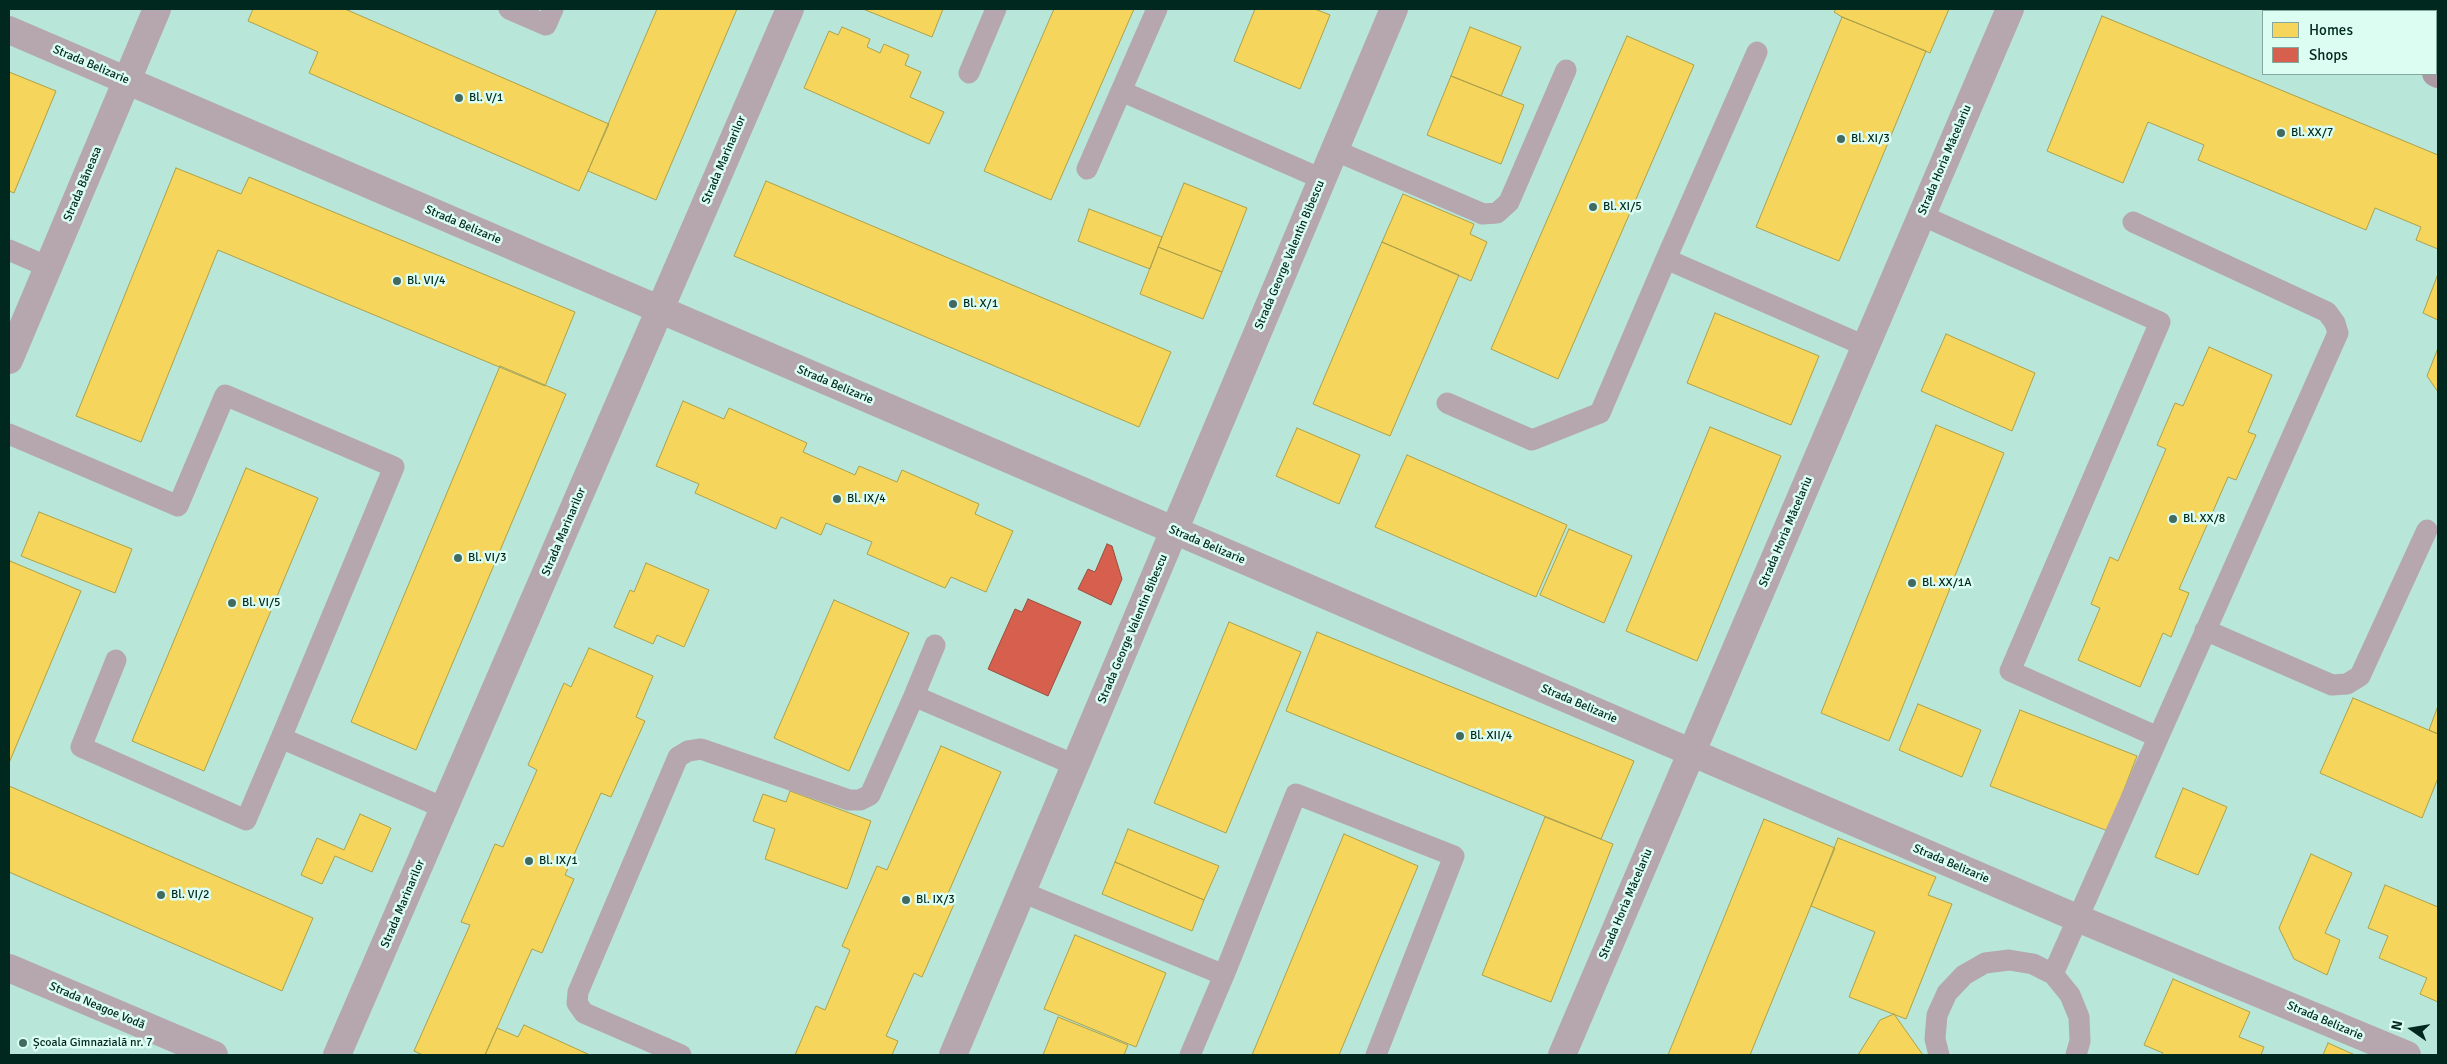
<!DOCTYPE html>
<meta charset="utf-8">
<style>
body{margin:0}
#map{position:relative;width:2447px;height:1064px;overflow:hidden;background:#b8e7da;font-family:Signika,sans-serif}
canvas{display:block}
.frame{position:absolute;inset:0;border:10px solid #01281f;pointer-events:none}
.legend{position:absolute;left:2262px;top:10px;width:175px;height:65px;box-sizing:border-box;background:#dcfdf2;border:1px solid #84a89e;margin:0;padding:6px 9px;list-style:none;font-size:15px;color:#01281f}
.legend li{display:flex;align-items:center;gap:10px;height:25px}
.legend b{width:25px;border:1px solid #84a89e}
.north{position:absolute;left:2387px;top:1004px;width:50px;height:50px;-webkit-text-stroke:4px #dcfdf2;paint-order:stroke;rotate:283deg;font-size:14px;font-weight:700;line-height:20px;text-align:center;color:#01281f}
.north::after{content:'';display:block;margin:auto;width:18px;height:22px;background:#01281f;clip-path:polygon(50% 0,100% 100%,50% 72%,0 100%)}
</style>
<div id="map">
<canvas width="2447" height="1064"></canvas>
<div class="frame"></div>
<ul class="legend">
<li><b style="height:14px;background:#f6d55c"></b>Homes</li>
<li><b style="height:14px;background:#d6604d"></b>Shops</li>
</ul>
<div class="north">N</div>
</div>
<script>
const ctx = document.querySelector('canvas').getContext('2d');
ctx.lineJoin = 'round';
function fillPath(path, color) {
  ctx.fillStyle = color;
  ctx.fill(path, 'evenodd');
}
function toPath(rows) {
  const path = new Path2D();
  for (const r of rows) {
    path.moveTo(r[0], r[1]);
    for (let i = 2; i < r.length; i += 2) path.lineTo(r[i], r[i + 1]);
  }
  return path;
}
function stroke(path, color, width, dash) {
  ctx.strokeStyle = color;
  ctx.lineWidth = width;
  ctx.lineCap = dash ? 'butt' : 'round';
  ctx.setLineDash(dash || []);
  ctx.stroke(path);
}
function label(font, color, halo, rows, align = 'center') {
  ctx.font = font + ' Signika,sans-serif';
  ctx.lineWidth = 5;
  ctx.setLineDash([]);
  ctx.textBaseline = 'middle';
  ctx.strokeStyle = halo;
  ctx.fillStyle = color;
  for (const [text, x, y, turn = 0] of rows) {
    ctx.save();
    ctx.translate(x, y);
    ctx.rotate((+turn || 0) * Math.PI / 180);
    ctx.textAlign = isNaN(turn) ? turn : align;
    if (halo) ctx.strokeText(text, 0, 0);
    ctx.fillText(text, 0, 0);
    ctx.restore();
  }
}
const homes = toPath([
 [253,9,345,9,609,124,579,191,309,73,318,52,248,21,253,9],
 [657,9,737,9,656,200,588,171,657,9],
 [863,9,943,9,932,37,863,9],
 [1054,9,1134,9,1051,200,984,171,1054,9],
 [1255,9,1315,9,1330,15,1300,89,1234,61,1255,9],
 [1836,9,1949,9,1930,53,1842,17,1834,12,1836,9],
 [2102,16,2438,155,2438,249,2416,240,2421,227,2375,208,2366,230,2198,160,2204,145,2148,122,2123,183,2047,151,2102,16],
 [1842,17,1926,51,1839,261,1756,227,1842,17],
 [842,27,870,39,867,47,880,53,884,44,909,55,905,65,921,72,910,97,944,112,929,144,804,88,829,31,838,35,842,27],
 [1470,27,1521,47,1501,96,1451,76,1470,27],
 [1627,36,1694,65,1558,379,1491,349,1627,36],
 [9,72,56,91,14,193,9,191,9,72],
 [1451,76,1524,105,1501,164,1427,135,1451,76],
 [176,168,241,194,249,177,575,312,545,386,218,250,141,442,76,416,176,168],
 [766,181,1171,352,1139,427,734,256,766,181],
 [1184,183,1247,208,1222,272,1158,247,1184,183],
 [1403,194,1474,224,1470,234,1487,242,1471,281,1382,242,1403,194],
 [1089,209,1162,237,1150,269,1078,241,1089,209],
 [1382,242,1459,275,1390,436,1313,404,1382,242],
 [1158,247,1222,272,1203,319,1140,294,1158,247],
 [2438,274,2438,320,2423,313,2438,274],
 [1715,313,1819,356,1791,425,1687,383,1715,313],
 [1946,334,2035,373,2012,431,1921,391,1946,334],
 [2209,347,2272,375,2248,432,2256,435,2236,480,2228,477,2179,589,2189,593,2171,637,2163,633,2140,687,2078,660,2100,608,2091,604,2110,557,2118,561,2166,449,2157,445,2175,403,2183,406,2209,347],
 [2438,348,2438,392,2427,376,2438,348],
 [500,366,566,394,416,750,351,722,500,366],
 [683,401,724,419,729,408,807,443,803,452,855,475,859,466,897,482,902,470,979,504,975,514,1013,531,986,592,951,577,945,588,867,554,872,542,826,523,821,535,781,517,776,529,695,493,699,484,656,466,683,401],
 [1936,425,2004,453,1889,741,1821,713,1936,425],
 [1710,427,1781,456,1697,661,1626,631,1710,427],
 [1297,428,1360,455,1339,504,1276,476,1297,428],
 [1407,455,1567,525,1536,597,1375,527,1407,455],
 [246,468,318,498,204,771,132,741,246,468],
 [39,512,132,549,115,593,21,556,39,512],
 [1569,529,1632,556,1604,623,1540,595,1569,529],
 [10,561,81,591,9,763,9,565,10,561],
 [646,563,709,590,684,647,657,635,653,644,614,627,630,590,634,592,646,563],
 [834,600,909,633,849,771,774,738,834,600],
 [1229,622,1301,652,1226,833,1154,803,1229,622],
 [1317,632,1634,761,1601,839,1286,711,1317,632],
 [589,648,653,676,636,717,645,721,611,797,601,793,565,875,574,879,542,953,532,949,485,1055,423,1055,414,1051,470,925,461,922,495,844,503,847,537,770,528,765,564,683,571,687,589,648],
 [2353,698,2438,734,2438,778,2422,818,2320,773,2353,698],
 [1918,704,1981,730,1962,777,1899,750,1918,704],
 [2438,706,2438,734,2429,730,2438,706],
 [2020,710,2137,756,2108,831,1990,786,2020,710],
 [941,746,1001,772,946,898,955,902,922,977,914,973,886,1036,898,1041,892,1055,795,1055,816,1006,825,1010,850,950,842,946,877,866,887,870,941,746],
 [9,786,313,918,282,991,9,872,9,786],
 [2183,788,2227,807,2198,875,2155,857,2183,788],
 [790,791,871,821,847,889,765,859,775,829,753,821,763,794,786,802,790,791],
 [360,814,391,828,372,872,335,856,322,884,301,875,317,838,344,850,360,814],
 [1545,817,1613,844,1551,1002,1482,975,1545,817],
 [1764,819,1835,848,1811,906,1750,1055,1668,1055,1764,819],
 [1128,829,1219,866,1204,900,1115,862,1128,829],
 [1344,834,1418,866,1339,1055,1252,1055,1344,834],
 [1838,838,1936,877,1928,895,1952,904,1906,1019,1849,997,1875,932,1811,906,1838,838],
 [2311,854,2352,873,2325,933,2340,940,2327,975,2294,959,2279,928,2311,854],
 [1115,862,1204,900,1192,931,1102,894,1115,862],
 [2385,885,2438,907,2438,1002,2420,994,2427,978,2379,958,2388,936,2368,928,2385,885],
 [1075,935,1166,973,1136,1047,1044,1009,1075,935],
 [2173,979,2250,1012,2239,1037,2264,1047,2261,1055,2162,1055,2163,1053,2144,1045,2173,979],
 [1894,1014,1923,1055,1858,1055,1880,1020,1894,1014],
 [1058,1017,1128,1045,1124,1055,1043,1055,1058,1017],
 [524,1025,590,1055,485,1055,497,1028,518,1037,524,1025],
 [2328,1043,2355,1055,2323,1055,2328,1043]
]);
fillPath(homes, '#f6d55c');
stroke(homes, '#aca14a', 1);
const shops = toPath([
 [1107,544,1112,546,1122,579,1111,605,1078,589,1088,569,1095,572,1107,544],
 [1028,599,1081,622,1048,696,988,669,1015,609,1022,612,1028,599]
]);
fillPath(shops, '#d6604d');
stroke(shops, '#964f3f', 1);
stroke(toPath([
 [509,9,546,25,553,9],
 [1157,9,1121,91,1322,179],
 [969,73,996,9],
 [1334,150,1483,214,1497,213,1509,202,1566,70],
 [1087,169,1121,91],
 [1921,215,2160,322,2010,671,2158,737],
 [9,250,48,267],
 [1666,259,1757,52],
 [1447,403,1532,440,1600,413,1666,259,1865,346],
 [9,434,178,506,225,395,394,467,281,738,444,808],
 [2205,630,2332,685,2347,684,2360,676,2427,530],
 [116,660,81,747,246,820,281,738],
 [914,696,935,645],
 [1022,892,1224,975,1296,794,1454,856,1376,1055],
 [2053,974,2338,333,2335,323,2327,312,2133,222],
 [681,1055,584,1013,577,1003,578,992,678,757,688,751,701,749,849,800,860,800,870,795,914,696,1075,765],
 [1190,1055,1224,975],
 [1939,1055,1935,1039,1937,1015,1947,993,1964,975,1985,963,2009,960,2033,964,2053,974,2070,995,2079,1017,2080,1041,2076,1055]
]), '#b6a7af', 21);
stroke(toPath([
 [9,30,2077,918,2407,1055],
 [9,360,157,9],
 [9,968,214,1055],
 [337,1055,790,9],
 [953,1055,1394,9],
 [1562,1055,2010,9]
]), '#b6a7af', 28);
stroke(toPath([
 [2281,9,2287,11],
 [2436,73,2438,74]
]), '#ab9aa3', 28);
for (const [x, y, r, color] of [
 [459,98,5,"#416b60"],
 [2281,133,5,"#416b60"],
 [1841,139,5,"#416b60"],
 [1593,207,5,"#416b60"],
 [397,281,5,"#416b60"],
 [953,304,5,"#416b60"],
 [837,499,5,"#416b60"],
 [2173,519,5,"#416b60"],
 [458,558,5,"#416b60"],
 [1912,583,5,"#416b60"],
 [232,603,5,"#416b60"],
 [1460,736,5,"#416b60"],
 [529,861,5,"#416b60"],
 [161,895,5,"#416b60"],
 [906,900,5,"#416b60"],
 [23,1043,5,"#416b60"]
]) {
  const dot = new Path2D();
  dot.arc(x, y, r, 0, 2 * Math.PI);
  ctx.fillStyle = color;
  ctx.fill(dot);
  stroke(dot, '#dcfdf2', 2);
}
label('12px', '#01281f', '#dcfdf2', [
 ["Strada Belizarie",91,65,23],
 ["Strada Marinarilor",724,160,-67],
 ["Strada Horia Măcelariu",1945,160,-67],
 ["Strada Băneasa",83,184,-67],
 ["Strada Belizarie",463,225,23],
 ["Strada George Valentin Bibescu",1290,255,-67],
 ["Strada Belizarie",835,385,23],
 ["Strada Marinarilor",564,532,-67],
 ["Strada Horia Măcelariu",1786,532,-67],
 ["Strada Belizarie",1207,545,23],
 ["Strada George Valentin Bibescu",1133,629,-67],
 ["Strada Belizarie",1579,704,23],
 ["Strada Belizarie",1951,864,23],
 ["Strada Marinarilor",403,904,-67],
 ["Strada Horia Măcelariu",1626,904,-67],
 ["Strada Neagoe Vodă",97,1006,23],
 ["Strada Belizarie",2325,1021,23]
]);
label('12px', '#01281f', '#dcfdf2', [
 ["Bl. V/1",469,98],
 ["Bl. XX/7",2291,133],
 ["Bl. XI/3",1851,139],
 ["Bl. XI/5",1603,207],
 ["Bl. VI/4",407,281],
 ["Bl. X/1",963,304],
 ["Bl. IX/4",847,499],
 ["Bl. XX/8",2183,519],
 ["Bl. VI/3",468,558],
 ["Bl. XX/1A",1922,583],
 ["Bl. VI/5",242,603],
 ["Bl. XII/4",1470,736],
 ["Bl. IX/1",539,861],
 ["Bl. VI/2",171,895],
 ["Bl. IX/3",916,900],
 ["Școala Gimnazială nr. 7",33,1043]
], 'left');
</script>
